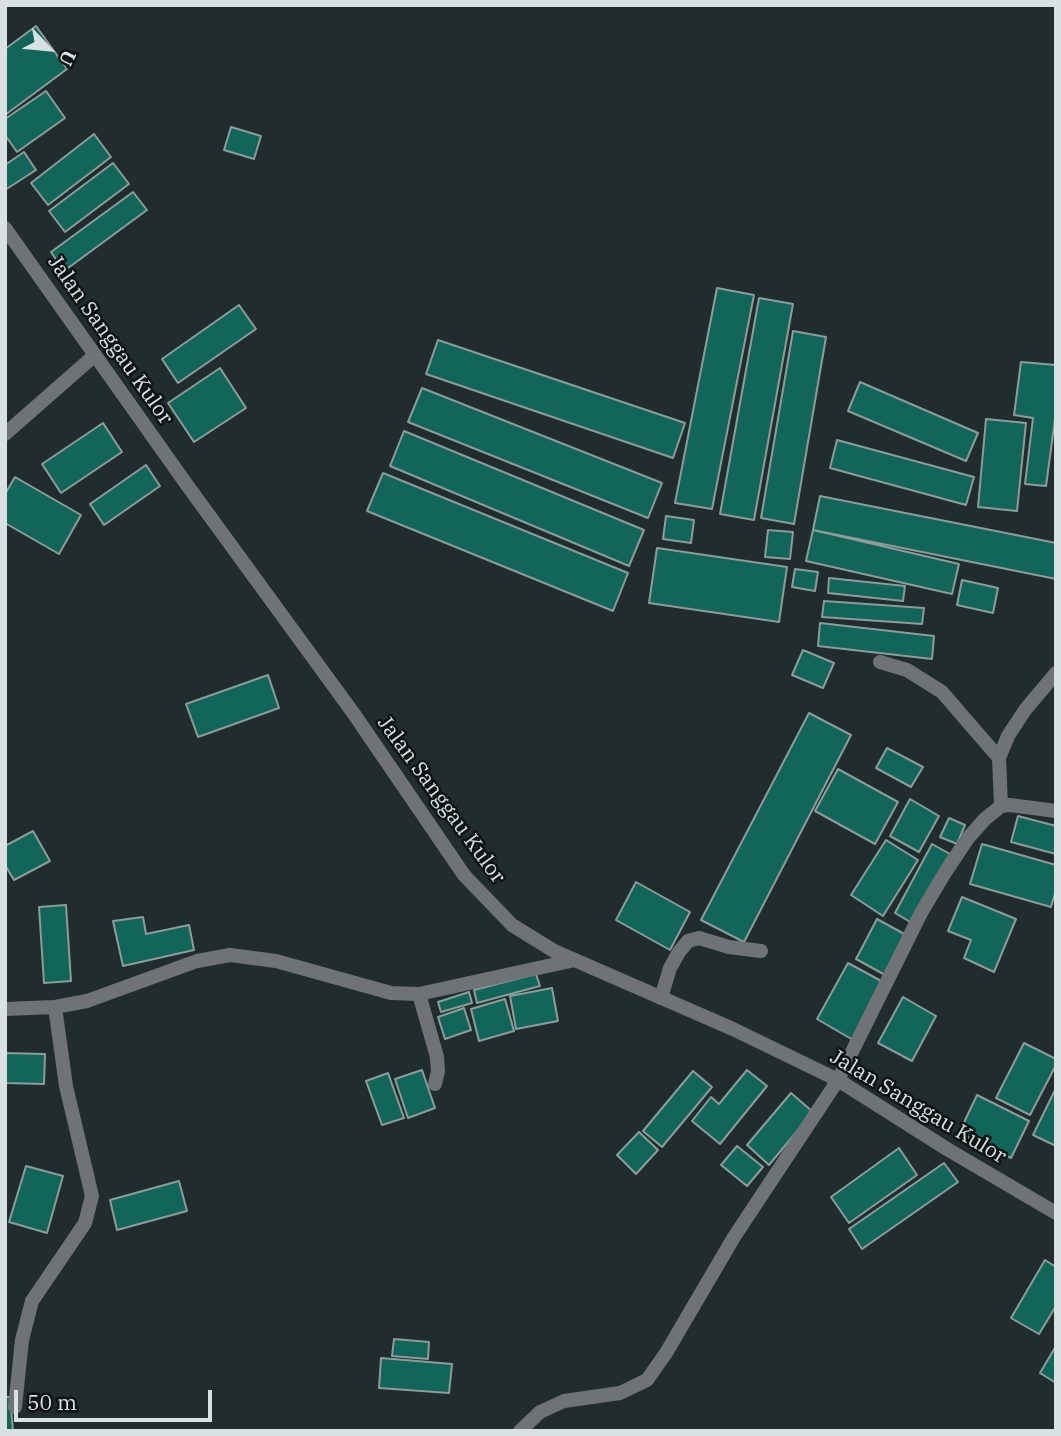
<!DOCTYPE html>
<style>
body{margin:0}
#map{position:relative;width:1061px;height:1436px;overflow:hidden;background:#212c2e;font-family:"IBM Plex Serif",serif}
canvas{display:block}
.frame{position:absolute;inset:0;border:7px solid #dae1e2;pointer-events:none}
.north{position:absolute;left:14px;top:14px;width:70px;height:70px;-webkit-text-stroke:5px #0e1314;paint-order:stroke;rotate:116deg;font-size:19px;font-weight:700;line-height:28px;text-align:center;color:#dae1e2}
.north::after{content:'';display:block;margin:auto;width:24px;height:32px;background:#dae1e2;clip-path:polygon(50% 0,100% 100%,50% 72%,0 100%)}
.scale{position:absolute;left:14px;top:1390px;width:198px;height:32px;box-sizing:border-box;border:4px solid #dae1e2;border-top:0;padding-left:9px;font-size:21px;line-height:24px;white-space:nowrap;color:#dae1e2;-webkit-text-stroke:5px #0e1314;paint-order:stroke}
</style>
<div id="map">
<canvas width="1061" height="1436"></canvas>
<div class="frame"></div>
<div class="north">U</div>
<div class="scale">50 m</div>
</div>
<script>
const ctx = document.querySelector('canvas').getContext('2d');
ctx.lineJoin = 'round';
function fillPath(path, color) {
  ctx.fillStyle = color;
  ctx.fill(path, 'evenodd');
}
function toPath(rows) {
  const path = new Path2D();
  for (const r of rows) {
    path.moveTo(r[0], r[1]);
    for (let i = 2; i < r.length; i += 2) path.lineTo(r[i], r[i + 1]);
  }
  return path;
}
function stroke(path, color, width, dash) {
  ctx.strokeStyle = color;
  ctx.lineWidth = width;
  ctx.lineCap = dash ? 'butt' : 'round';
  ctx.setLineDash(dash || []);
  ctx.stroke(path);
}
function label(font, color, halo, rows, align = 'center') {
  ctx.font = font + ' "IBM Plex Serif",serif';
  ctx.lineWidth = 5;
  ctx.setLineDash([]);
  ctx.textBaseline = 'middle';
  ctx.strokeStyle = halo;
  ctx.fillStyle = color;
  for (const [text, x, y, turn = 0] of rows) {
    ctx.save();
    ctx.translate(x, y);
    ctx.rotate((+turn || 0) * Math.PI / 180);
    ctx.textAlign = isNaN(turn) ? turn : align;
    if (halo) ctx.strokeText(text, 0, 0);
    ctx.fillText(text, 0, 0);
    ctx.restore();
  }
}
const building = toPath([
 [36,26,67,69,5,115,5,49,36,26],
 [46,91,65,118,17,152,5,135,5,119,46,91],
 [231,127,261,136,254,159,224,150,231,127],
 [94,134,111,157,48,205,31,183,94,134],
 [24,152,36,170,5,190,5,165,24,152],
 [113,163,129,184,65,232,49,211,113,163],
 [133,192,147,210,64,271,51,252,133,192],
 [717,288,754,295,712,509,675,503,717,288],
 [759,298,793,304,754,520,720,514,759,298],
 [239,305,256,329,178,383,162,359,239,305],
 [793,331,826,337,794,524,761,518,793,331],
 [438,340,685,423,673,458,426,374,438,340],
 [1021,362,1056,365,1056,412,1046,486,1025,484,1033,418,1014,415,1021,362],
 [220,368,246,408,194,442,168,403,220,368],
 [860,382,978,433,966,461,848,411,860,382],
 [422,388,662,483,648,518,408,422,422,388],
 [986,419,1026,423,1017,511,978,507,986,419],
 [103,423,122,452,61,493,42,464,103,423],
 [404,431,644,530,629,566,390,466,404,431],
 [837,440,974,477,966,505,830,468,837,440],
 [146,465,160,486,104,525,90,504,146,465],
 [383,473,628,573,613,611,367,511,383,473],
 [15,477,81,515,59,554,5,523,5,494,15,477],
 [820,496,1056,543,1056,579,813,530,820,496],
 [666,516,694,520,691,543,663,539,666,516],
 [768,530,793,532,790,559,765,557,768,530],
 [813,530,959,564,952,594,806,561,813,530],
 [657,548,787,567,779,622,649,603,657,548],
 [795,569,818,572,815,591,792,587,795,569],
 [829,578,905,586,903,601,828,593,829,578],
 [962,580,998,588,993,613,957,605,962,580],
 [824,601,924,608,922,624,822,617,824,601],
 [820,623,934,636,932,659,818,646,820,623],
 [803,650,834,663,823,688,792,675,803,650],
 [268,675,279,708,198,737,186,704,268,675],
 [809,713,851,735,744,942,701,920,809,713],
 [887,748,923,767,911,787,876,768,887,748],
 [838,769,898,802,875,844,815,811,838,769],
 [910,799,939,816,919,852,890,836,910,799],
 [1018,816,1056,826,1056,854,1011,842,1018,816],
 [949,818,965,825,957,844,940,837,949,818],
 [33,831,50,861,14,880,5,865,5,846,33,831],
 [886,840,918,860,883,916,851,895,886,840],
 [932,844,950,854,912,923,895,913,932,844],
 [982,844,1056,865,1056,890,1051,907,970,884,982,844],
 [636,882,690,912,670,950,616,920,636,882],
 [962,897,1016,919,994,972,964,958,971,940,948,931,962,897],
 [66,905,71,981,44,983,39,907,66,905],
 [143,917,146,934,189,925,194,950,123,966,113,921,143,917],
 [877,919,908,936,887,976,856,959,877,919],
 [848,963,885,983,853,1040,817,1019,848,963],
 [536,974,540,986,477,1003,474,990,536,974],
 [552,988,558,1021,516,1029,510,996,552,988],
 [469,992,472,1003,441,1012,438,1002,469,992],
 [903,997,936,1016,912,1061,878,1043,903,997],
 [505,999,514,1031,479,1041,471,1009,505,999],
 [464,1008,471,1030,445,1039,438,1017,464,1008],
 [1024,1043,1056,1059,1056,1065,1030,1115,996,1098,1024,1043],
 [5,1053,45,1054,44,1084,5,1083,5,1053],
 [422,1070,435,1108,408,1118,395,1079,422,1070],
 [747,1070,767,1086,720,1144,692,1121,711,1097,719,1104,747,1070],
 [693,1071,712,1087,662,1147,643,1131,693,1071],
 [388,1073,404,1118,382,1125,366,1081,388,1073],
 [1056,1088,1056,1146,1033,1135,1056,1088],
 [791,1093,813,1112,769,1165,747,1145,791,1093],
 [977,1095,1029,1121,1011,1158,959,1133,977,1095],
 [639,1132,658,1150,636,1174,617,1155,639,1132],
 [737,1146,763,1167,747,1186,721,1165,737,1146],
 [899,1148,917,1175,849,1223,831,1197,899,1148],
 [944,1163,958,1182,862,1249,849,1229,944,1163],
 [26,1166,63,1176,47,1233,9,1222,26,1166],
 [179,1181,187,1211,117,1230,110,1200,179,1181],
 [1045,1260,1056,1267,1056,1306,1039,1334,1011,1318,1045,1260],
 [394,1339,429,1342,428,1359,392,1356,394,1339],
 [1056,1346,1056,1383,1040,1373,1056,1346],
 [381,1358,452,1364,449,1393,379,1388,381,1358],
 [5,1397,10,1397,13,1431,5,1431,5,1397]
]);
fillPath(building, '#116559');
stroke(building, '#8e9c99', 2);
stroke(toPath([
 [880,662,907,670,942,692,999,758],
 [419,994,437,1057,438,1071,435,1084],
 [661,998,670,968,679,952,688,941,699,938,729,947,761,951]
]), '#6f7376', 14);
stroke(toPath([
 [5,228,187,485,354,714,464,875,512,925,554,951,733,1029,838,1080,947,1149,1056,1213],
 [5,434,95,355],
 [1001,806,1010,805,1056,811],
 [5,1009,55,1007,87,1001,197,961,230,955,276,961,391,993,419,994,575,960],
 [15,1407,22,1340,32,1301,85,1223,92,1196,66,1086,55,1007],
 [520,1431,540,1412,564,1401,620,1393,647,1380,666,1353,734,1237,838,1080,921,913,946,871,968,838,985,819,1001,806,999,758,1008,736,1025,710,1056,673]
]), '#6f7376', 14);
label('21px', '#dae1e2', '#0e1314', [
 ["Jalan Sanggau Kulor",110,340,55],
 ["Jalan Sanggau Kulor",441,800,54],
 ["Jalan Sanggau Kulor",918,1107,31]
]);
</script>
